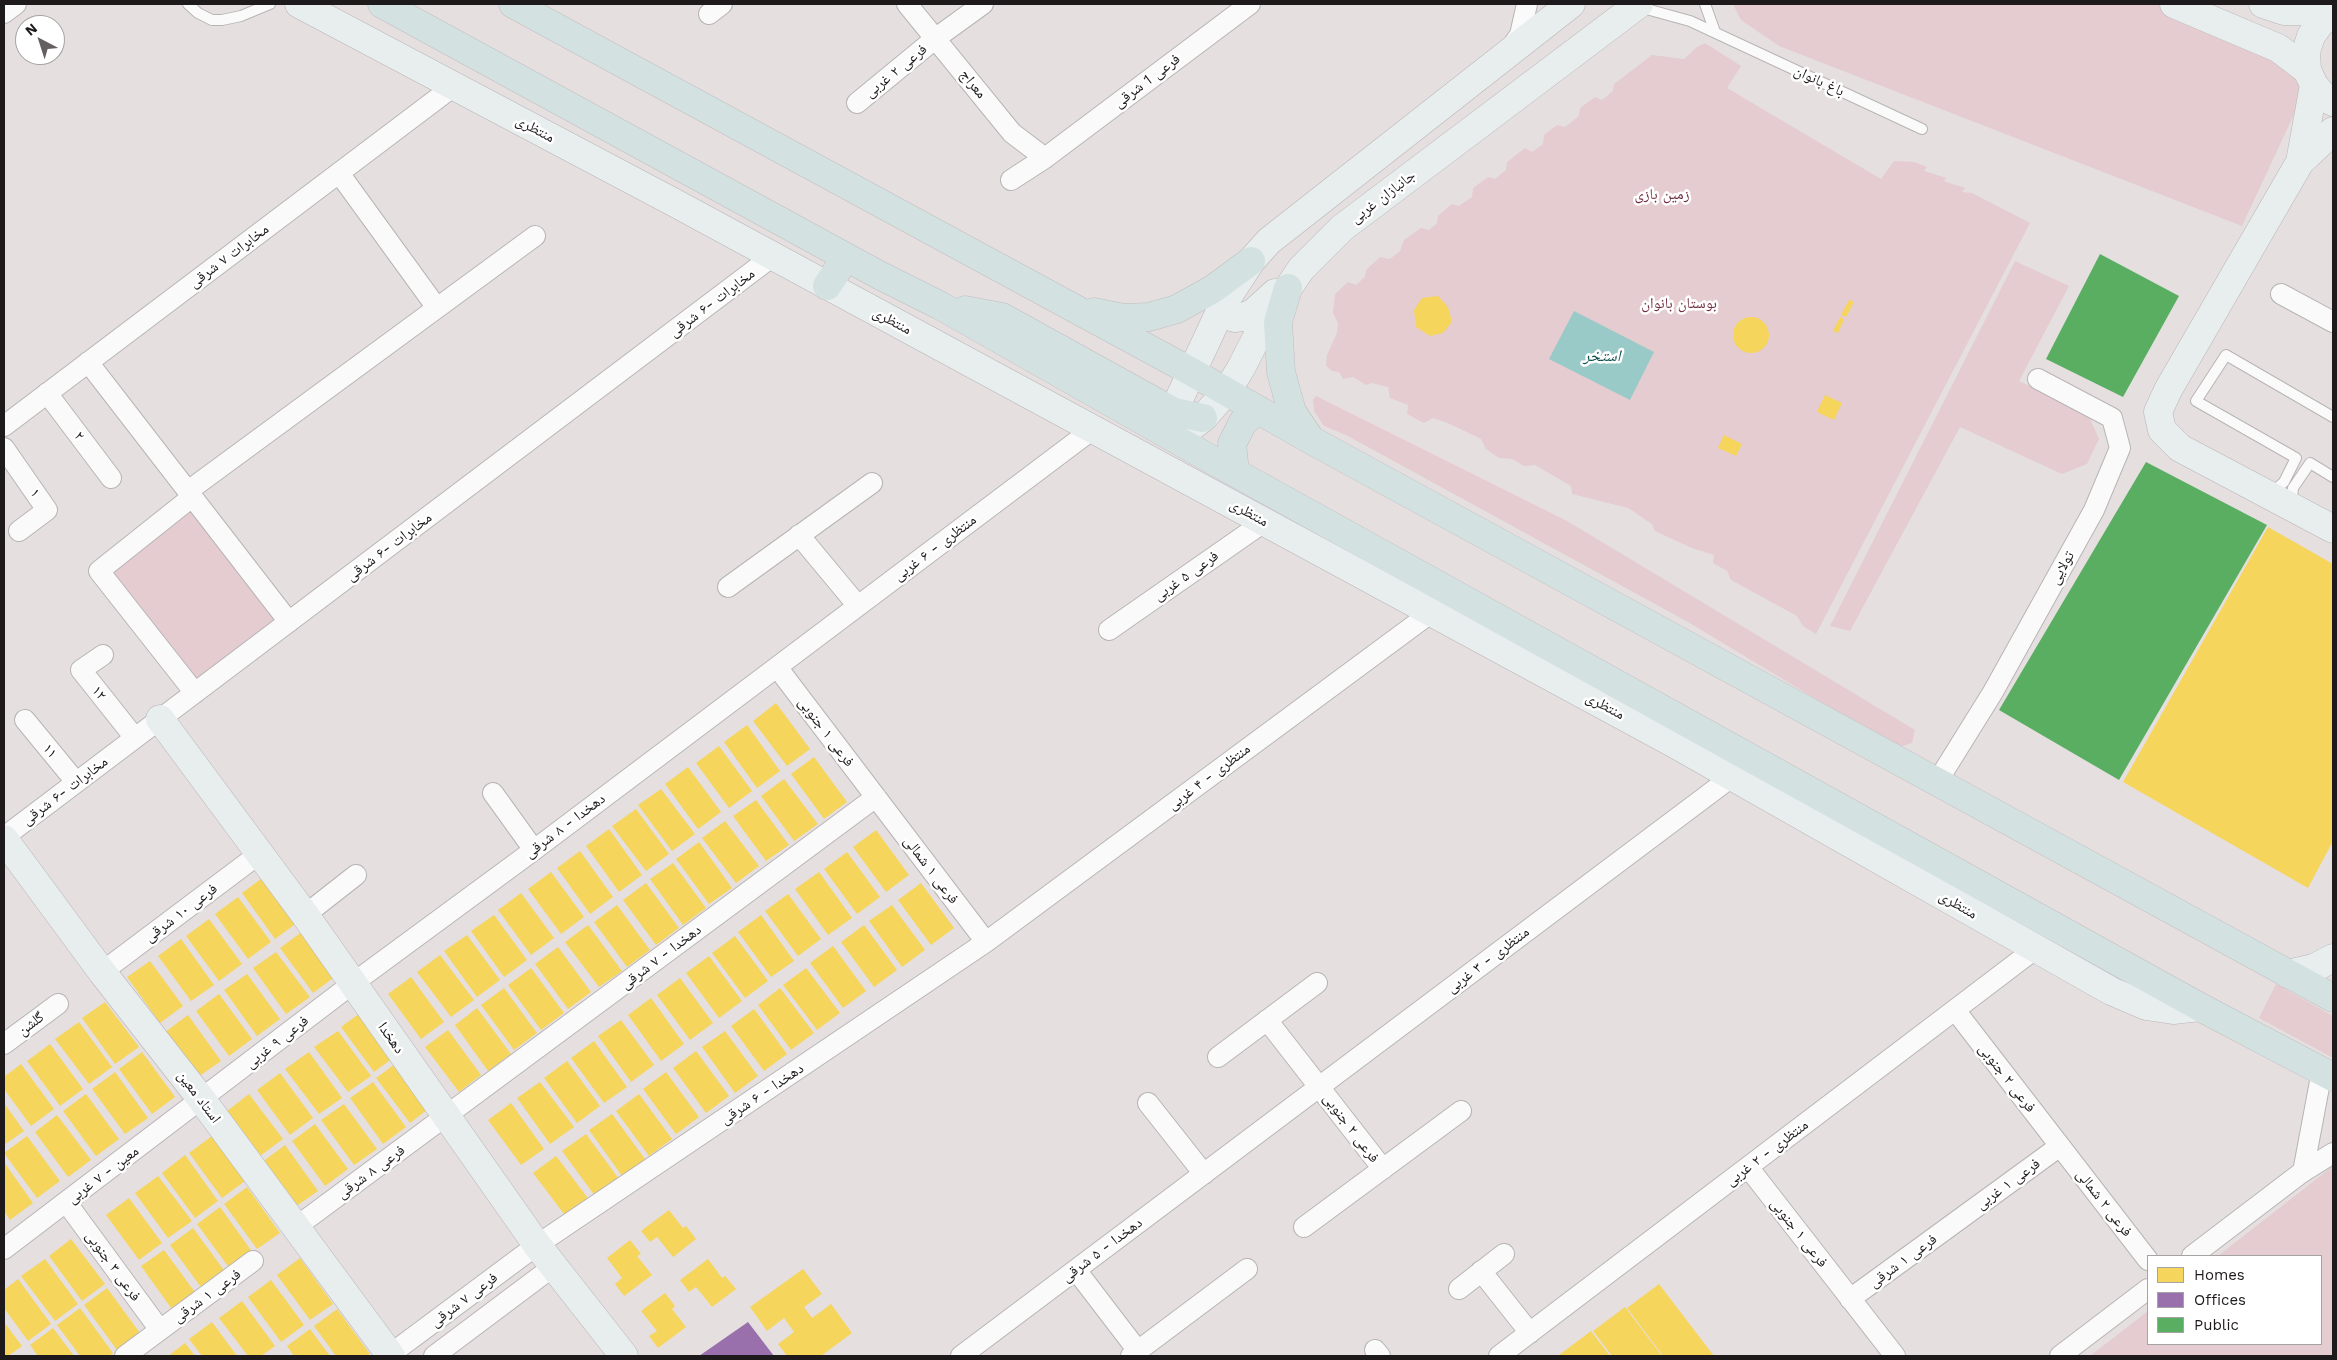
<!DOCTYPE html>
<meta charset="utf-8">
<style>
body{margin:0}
#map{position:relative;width:2337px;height:1360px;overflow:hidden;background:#e5dfe0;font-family:"Work Sans",sans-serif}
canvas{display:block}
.frame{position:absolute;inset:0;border:5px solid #1e1a1b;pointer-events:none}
.legend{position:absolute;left:2147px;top:1255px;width:175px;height:90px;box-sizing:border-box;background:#fff;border:1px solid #a5a3a4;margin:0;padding:6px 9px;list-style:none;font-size:15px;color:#1e1a1b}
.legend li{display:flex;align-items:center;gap:10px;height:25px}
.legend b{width:25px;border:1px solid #a5a3a4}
.north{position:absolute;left:15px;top:15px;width:50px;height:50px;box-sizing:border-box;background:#fff;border:1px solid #a5a3a4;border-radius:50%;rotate:320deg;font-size:14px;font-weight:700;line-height:20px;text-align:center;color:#1e1a1b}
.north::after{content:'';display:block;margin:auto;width:18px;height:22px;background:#645f60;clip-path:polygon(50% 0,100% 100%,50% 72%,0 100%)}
</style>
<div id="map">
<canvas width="2337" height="1360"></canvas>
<div class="frame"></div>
<ul class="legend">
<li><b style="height:14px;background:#f6d55c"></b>Homes</li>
<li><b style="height:14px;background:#9970ab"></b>Offices</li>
<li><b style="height:14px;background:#5aae61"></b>Public</li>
</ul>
<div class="north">N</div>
</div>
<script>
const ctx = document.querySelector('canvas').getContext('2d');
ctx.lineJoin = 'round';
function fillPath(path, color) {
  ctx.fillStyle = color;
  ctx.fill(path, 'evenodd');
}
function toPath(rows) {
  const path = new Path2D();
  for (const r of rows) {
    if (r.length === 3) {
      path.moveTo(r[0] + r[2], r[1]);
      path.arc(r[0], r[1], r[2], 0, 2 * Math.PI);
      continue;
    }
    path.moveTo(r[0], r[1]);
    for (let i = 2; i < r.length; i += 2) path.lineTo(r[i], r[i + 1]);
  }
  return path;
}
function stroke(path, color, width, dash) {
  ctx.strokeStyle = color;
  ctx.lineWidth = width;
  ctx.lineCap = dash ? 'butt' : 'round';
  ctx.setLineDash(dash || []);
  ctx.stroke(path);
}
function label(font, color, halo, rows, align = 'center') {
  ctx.font = font + ' "Work Sans","Noto Naskh Arabic",sans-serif';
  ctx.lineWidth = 5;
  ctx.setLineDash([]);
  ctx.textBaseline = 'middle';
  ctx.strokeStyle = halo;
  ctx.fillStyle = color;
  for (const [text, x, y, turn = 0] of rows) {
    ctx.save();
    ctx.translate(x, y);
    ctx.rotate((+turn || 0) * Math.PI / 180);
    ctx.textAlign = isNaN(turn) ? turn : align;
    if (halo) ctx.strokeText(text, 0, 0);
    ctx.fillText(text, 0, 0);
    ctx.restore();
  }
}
fillPath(toPath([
 [1733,4,2155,4,2277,52,2301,74,2304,93,2242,226,1779,46,1741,20],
 [1705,43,1741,66,1727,88,1881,179,1894,161,1914,162,1927,167,1924,171,1947,178,1943,181,1965,188,1962,192,1972,193,2030,223,1816,634,1803,626,1797,616,1731,580,1727,571,1713,563,1714,555,1692,548,1655,531,1652,524,1628,508,1572,494,1571,486,1535,465,1524,466,1512,459,1499,458,1486,449,1481,439,1450,424,1433,418,1424,423,1407,414,1408,405,1390,398,1388,387,1372,383,1366,385,1353,377,1343,379,1339,372,1332,371,1326,366,1327,355,1337,333,1338,323,1333,313,1335,294,1348,282,1356,285,1365,277,1366,270,1380,257,1390,259,1400,251,1404,240,1421,228,1429,230,1437,223,1438,216,1452,204,1459,206,1472,197,1473,188,1488,177,1495,179,1506,170,1507,162,1525,148,1532,152,1543,144,1544,135,1557,125,1565,127,1579,116,1580,108,1595,97,1602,100,1613,91,1614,84,1652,55,1684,59,1697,47],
 [2015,261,2069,286,2019,381,2088,414,2099,439,2087,464,2062,474,1960,427,1850,631,1830,626],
 [1316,396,1567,521,1915,730,1912,743,1897,748,1688,622,1346,435,1324,426,1314,411,1313,400],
 [190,508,277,620,196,682,107,570],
 [2276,984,2333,1016,2333,1058,2259,1018],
 [2333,1166,2333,1356,2090,1356,2148,1311,2148,1344,2321,1344,2321,1256,2218,1256]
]), '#e4ccd0');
fillPath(toPath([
 [1574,311,1654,352,1630,400,1549,359]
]), '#99cac8');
fillPath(toPath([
 [1438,296,1448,307,1452,322,1443,333,1430,336,1416,327,1414,310,1422,298],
 [1849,300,1854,302,1846,317,1841,315],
 [1751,335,18],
 [1840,317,1844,319,1838,333,1833,331],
 [1825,395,1842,403,1834,420,1817,412],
 [1724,435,1742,444,1736,456,1718,448],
 [2268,527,2333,564,2333,841,2308,888,2123,782],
 [776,703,810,749,787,766,753,721],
 [747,725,780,771,757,788,724,742],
 [719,746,752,791,729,808,696,763],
 [814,757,847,802,824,819,791,774],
 [688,767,721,812,698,829,665,784],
 [784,779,818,824,794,841,761,796],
 [661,789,695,834,672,851,638,805],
 [756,800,789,845,766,861,733,816],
 [636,809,669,854,646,871,612,826],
 [725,821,759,866,736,883,702,838],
 [609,829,642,875,619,892,586,846],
 [876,830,909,875,886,892,853,847],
 [699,842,732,888,709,904,676,859],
 [580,851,613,897,590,914,557,868],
 [847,852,880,897,857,914,824,869],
 [673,863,706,908,683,925,650,879],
 [551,872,584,917,561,934,528,889],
 [819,872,852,918,828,935,795,889],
 [265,876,298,922,275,939,242,893],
 [646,883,679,928,656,945,623,900],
 [921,883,954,928,931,945,898,900],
 [521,893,554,938,531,955,498,910],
 [788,894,821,939,798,956,765,911],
 [238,897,271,942,248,959,215,914],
 [617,905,650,950,627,967,594,922],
 [892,905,925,950,902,967,869,921],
 [494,915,527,960,504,977,471,931],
 [761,915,794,961,771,977,738,932],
 [209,919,242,964,219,981,186,936],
 [588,925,622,971,599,987,565,942],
 [864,925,897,970,874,987,841,942],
 [303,931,336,976,313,993,280,948],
 [467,935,500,980,477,997,444,951],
 [735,936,768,981,745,998,712,953],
 [181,939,214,985,191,1001,158,956],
 [833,946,866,991,843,1008,810,963],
 [558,947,591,992,568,1009,535,964],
 [276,952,310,997,286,1014,253,968],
 [440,955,474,1000,451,1017,417,972],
 [709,956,742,1001,719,1018,686,973],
 [150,961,183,1006,160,1023,127,977],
 [531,968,564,1013,541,1030,508,985],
 [806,968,840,1013,817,1030,783,985],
 [247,974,280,1019,257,1036,224,990],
 [411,977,444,1022,421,1039,388,994],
 [680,978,713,1023,690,1040,657,995],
 [504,988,537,1033,514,1050,481,1005],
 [780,988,814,1033,791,1050,758,1005],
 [219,994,252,1039,229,1056,196,1011],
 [651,998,684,1044,661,1061,628,1015],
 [105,1002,139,1047,115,1064,82,1018],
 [477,1008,511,1054,488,1071,455,1025],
 [754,1009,787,1054,764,1071,731,1026],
 [364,1010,397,1055,374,1072,341,1027],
 [188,1015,221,1061,198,1077,165,1032],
 [621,1020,654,1065,631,1082,598,1036],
 [79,1022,112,1067,89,1084,55,1039],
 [448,1030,481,1075,459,1092,425,1047],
 [338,1031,371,1076,348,1092,314,1047],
 [725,1031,758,1076,735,1093,702,1047],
 [594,1041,627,1087,604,1103,571,1058],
 [50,1044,83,1089,60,1106,27,1061],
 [696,1051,729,1096,706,1113,673,1068],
 [142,1052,175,1097,152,1114,119,1069],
 [309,1052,342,1098,319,1114,285,1069],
 [399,1061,432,1106,410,1123,376,1078],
 [567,1061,600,1106,577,1123,544,1078],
 [21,1064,54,1109,31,1126,4,1089,4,1077],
 [115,1072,148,1118,125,1134,92,1089],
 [666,1072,699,1117,676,1134,643,1089],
 [280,1073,313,1118,290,1135,257,1090],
 [373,1082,406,1127,383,1144,350,1098],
 [540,1082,574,1127,550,1144,517,1098],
 [86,1094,119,1139,96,1156,63,1111],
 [249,1094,283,1139,260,1156,227,1111],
 [639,1094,672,1139,649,1156,616,1111],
 [4,1103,24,1131,4,1145],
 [511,1103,544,1149,521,1165,488,1120],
 [344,1104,377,1149,354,1165,321,1120],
 [612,1114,645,1159,622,1176,589,1130],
 [57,1115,91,1160,68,1177,35,1132],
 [315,1124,348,1169,325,1186,292,1141],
 [586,1134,619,1179,595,1196,562,1151],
 [27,1136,60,1181,37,1198,4,1153],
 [212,1136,245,1181,222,1198,189,1153],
 [285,1145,318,1191,295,1207,262,1162],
 [185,1155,218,1201,195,1218,162,1173],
 [556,1156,590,1201,567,1218,533,1173],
 [4,1162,33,1203,10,1220,4,1211],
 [158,1176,192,1221,168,1238,135,1193],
 [247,1187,280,1233,257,1249,224,1204],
 [129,1198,162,1243,139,1260,106,1215],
 [220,1207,253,1253,230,1269,197,1224],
 [669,1210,683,1228,686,1226,696,1239,673,1257,657,1237,650,1242,641,1231],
 [193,1228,226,1273,203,1290,170,1245],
 [71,1239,105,1284,82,1301,49,1256],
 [630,1240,641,1254,637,1256,652,1275,624,1296,615,1284,622,1278,607,1258],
 [164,1250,197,1295,174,1312,141,1266],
 [300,1258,333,1304,310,1320,277,1275],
 [45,1259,78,1304,55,1321,21,1276],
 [708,1259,722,1278,725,1276,736,1289,712,1307,696,1287,689,1292,680,1280],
 [803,1269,822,1294,804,1307,812,1318,831,1304,852,1333,821,1356,787,1356,778,1344,794,1332,784,1318,767,1331,750,1307],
 [18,1279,51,1324,28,1341,4,1308,4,1290],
 [271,1280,304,1325,281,1342,248,1297],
 [1659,1284,1714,1356,1663,1356,1627,1308],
 [107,1288,140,1333,117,1350,84,1305],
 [665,1293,675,1306,672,1309,686,1327,658,1348,649,1336,657,1331,641,1311],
 [242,1301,275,1346,261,1356,248,1356,219,1318],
 [1625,1307,1662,1356,1612,1356,1593,1331],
 [80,1308,113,1353,109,1356,80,1356,57,1325],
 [337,1309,370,1354,367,1356,336,1356,314,1326],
 [4,1322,22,1346,8,1356,4,1356],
 [212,1322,237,1356,202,1356,189,1339],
 [53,1328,74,1356,38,1356,30,1345],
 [310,1329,330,1356,294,1356,287,1346],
 [1591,1331,1610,1356,1560,1356,1559,1355],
 [185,1343,195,1356,168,1356]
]), '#f6d55c');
fillPath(toPath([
 [748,1322,774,1356,699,1356]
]), '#9970ab');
fillPath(toPath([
 [2100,254,2179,296,2123,397,2046,359],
 [2146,462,2267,525,2119,780,1999,710]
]), '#5aae61');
const lane = toPath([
 [188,4,198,13,212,20,222,20,241,16,270,4],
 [1705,4,1715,32],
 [1639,7,1690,21,1922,129],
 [2268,490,2276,489,2284,482,2296,458,2196,401,2226,355,2333,417],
 [2293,504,2292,498,2293,488,2310,463,2333,477]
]);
const street = toPath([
 [907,4,1012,133,1045,158],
 [4,13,16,4],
 [709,14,722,4],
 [1512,46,1520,35,1527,4],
 [857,103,936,38,983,4],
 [339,173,437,308],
 [1011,180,1045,158,1250,4],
 [2281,294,2333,322],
 [88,362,289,622],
 [47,393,111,478],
 [4,426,454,86],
 [4,448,47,510,19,531],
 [188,491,535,236],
 [192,497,99,571,195,693],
 [799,535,858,606],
 [728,587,872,483],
 [1109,630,1264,522],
 [103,655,81,670,135,738],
 [777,667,986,942],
 [25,720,76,782],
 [1937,782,1993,692,2094,510,2120,448,2112,418,2038,379],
 [493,793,534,850],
 [4,837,773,256],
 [305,915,356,875],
 [102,972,259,854],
 [1955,1010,2148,1260],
 [1267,1020,1383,1169],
 [4,1044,58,1004],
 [1218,1057,1317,983],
 [1148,1103,1204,1174],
 [1748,1167,1895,1356],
 [2303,1172,2322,1071],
 [66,1202,160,1330],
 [296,1227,876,797],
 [1304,1227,1461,1111],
 [4,1249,352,984,534,850,1093,429],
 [2192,1256,2301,1173,2333,1153],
 [1076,1270,1138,1351],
 [1481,1271,1530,1333],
 [1459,1289,1504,1254],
 [1850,1299,2060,1146],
 [1375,1350,1380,1356],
 [125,1356,253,1261],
 [388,1356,537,1245,986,942,1432,612],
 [434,1356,554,1266],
 [961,1356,1733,776],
 [1131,1356,1247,1269],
 [1499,1356,2035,949],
 [2060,1356,2148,1289]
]);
const secondary = toPath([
 [299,4,675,203,1673,743,2111,991,2146,1006,2173,1010,2200,1007],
 [2174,4,2278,48,2307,70],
 [2263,4,2284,11,2333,12],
 [2333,14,2321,22,2311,36,2306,52,2307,70,2314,85,2325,98,2333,102],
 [2333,131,2300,162,2168,390,2158,412,2162,430,2180,448,2333,529],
 [2300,162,2314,85],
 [1225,301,1226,312,1234,318,1243,317,1253,313,1275,293],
 [1173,434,1174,412,1180,397,1225,301,1251,261,1269,241,1571,4],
 [1176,438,1203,418,1226,392,1240,370,1262,327,1301,269,1342,228,1639,4],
 [160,719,305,915,537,1245,624,1356],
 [4,839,102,972,202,1100,391,1356],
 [2288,974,2314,968,2333,958]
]);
const primary = toPath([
 [382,4,879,275,941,306,1216,462,2200,1007,2333,1077],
 [513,4,1190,371,1311,440,2333,998],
 [827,286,846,257],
 [1288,288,1278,322,1281,372,1292,412,1309,437],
 [965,310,1002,317,1174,412,1203,418],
 [1094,312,1124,318,1149,317,1177,309,1213,289,1251,261],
 [1235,472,1232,444,1243,422,1259,410]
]);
stroke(lane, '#b8b4b5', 12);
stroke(street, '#b8b4b5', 22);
stroke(secondary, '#b8b4b5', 29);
stroke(primary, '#c0bdbe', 29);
stroke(lane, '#fbfafa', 10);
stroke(street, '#fbfafa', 20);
stroke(secondary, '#e8edee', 28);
stroke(primary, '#d4e1e1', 28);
label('15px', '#1e1a1b', '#fff', [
 ["فرعی ۲ غربی",896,71,-39],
 ["فرعی 1 شرقی",1147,81,-37],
 ["باغ بانوان",1819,81,25],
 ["معراج",973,84,51],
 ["منتظری",535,129,28],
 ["جانبازان غربی",1383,197,-37],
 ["مخابرات ۷ شرقی",229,256,-37],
 ["مخابرات -۶ شرقی",712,303,-37],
 ["منتظری",892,321,28],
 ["۲",79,436,53],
 ["۱",35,493,55],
 ["منتظری",1249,513,29],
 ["مخابرات -۶ شرقی",389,547,-37],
 ["منتظری - ۶ غربی",935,548,-37],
 ["تولایی",2062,568,-61],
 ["فرعی ۵ غربی",1186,576,-35],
 ["۱۲",99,693,51],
 ["منتظری",1605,706,28],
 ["فرعی ۱ جنوبی",826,732,53],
 ["۱۱",50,751,51],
 ["منتظری - ۴ غربی",1209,777,-37],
 ["مخابرات -۶ شرقی",65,791,-37],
 ["دهخدا - ۸ شرقی",565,826,-37],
 ["فرعی ۱ شمالی",931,870,53],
 ["منتظری",1958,905,30],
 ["فرعی ۱۰ شرقی",181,913,-37],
 ["دهخدا - ۷ شرقی",661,957,-37],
 ["منتظری - ۳ غربی",1488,960,-37],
 ["گلشن",31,1024,-37],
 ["دهخدا",391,1038,55],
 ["فرعی ۹ غربی",277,1042,-38],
 ["فرعی ۲ جنوبی",2007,1078,52],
 ["دهخدا - ۶ شرقی",762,1094,-34],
 ["استاد معین",199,1097,53],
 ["فرعی ۲ جنوبی",1351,1128,53],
 ["منتظری - ۲ غربی",1767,1153,-37],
 ["فرعی ۸ شرقی",371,1172,-36],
 ["معین - ۷ غربی",103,1175,-37],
 ["فرعی ۱ غربی",2008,1184,-36],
 ["فرعی ۲ شمالی",2104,1203,52],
 ["فرعی ۱ جنوبی",1799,1233,52],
 ["دهخدا - ۵ شرقی",1102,1250,-37],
 ["فرعی ۱ شرقی",1903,1261,-36],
 ["فرعی ۳ جنوبی",113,1266,54],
 ["فرعی ۱ شرقی",207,1296,-36],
 ["فرعی ۷ شرقی",464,1300,-37]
]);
label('15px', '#712a3e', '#fff', [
 ["زمین بازی",1662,195],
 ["بوستان بانوان",1679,304]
]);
label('italic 16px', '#0e4f4d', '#fff', [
 ["استخر",1602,356]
]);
</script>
